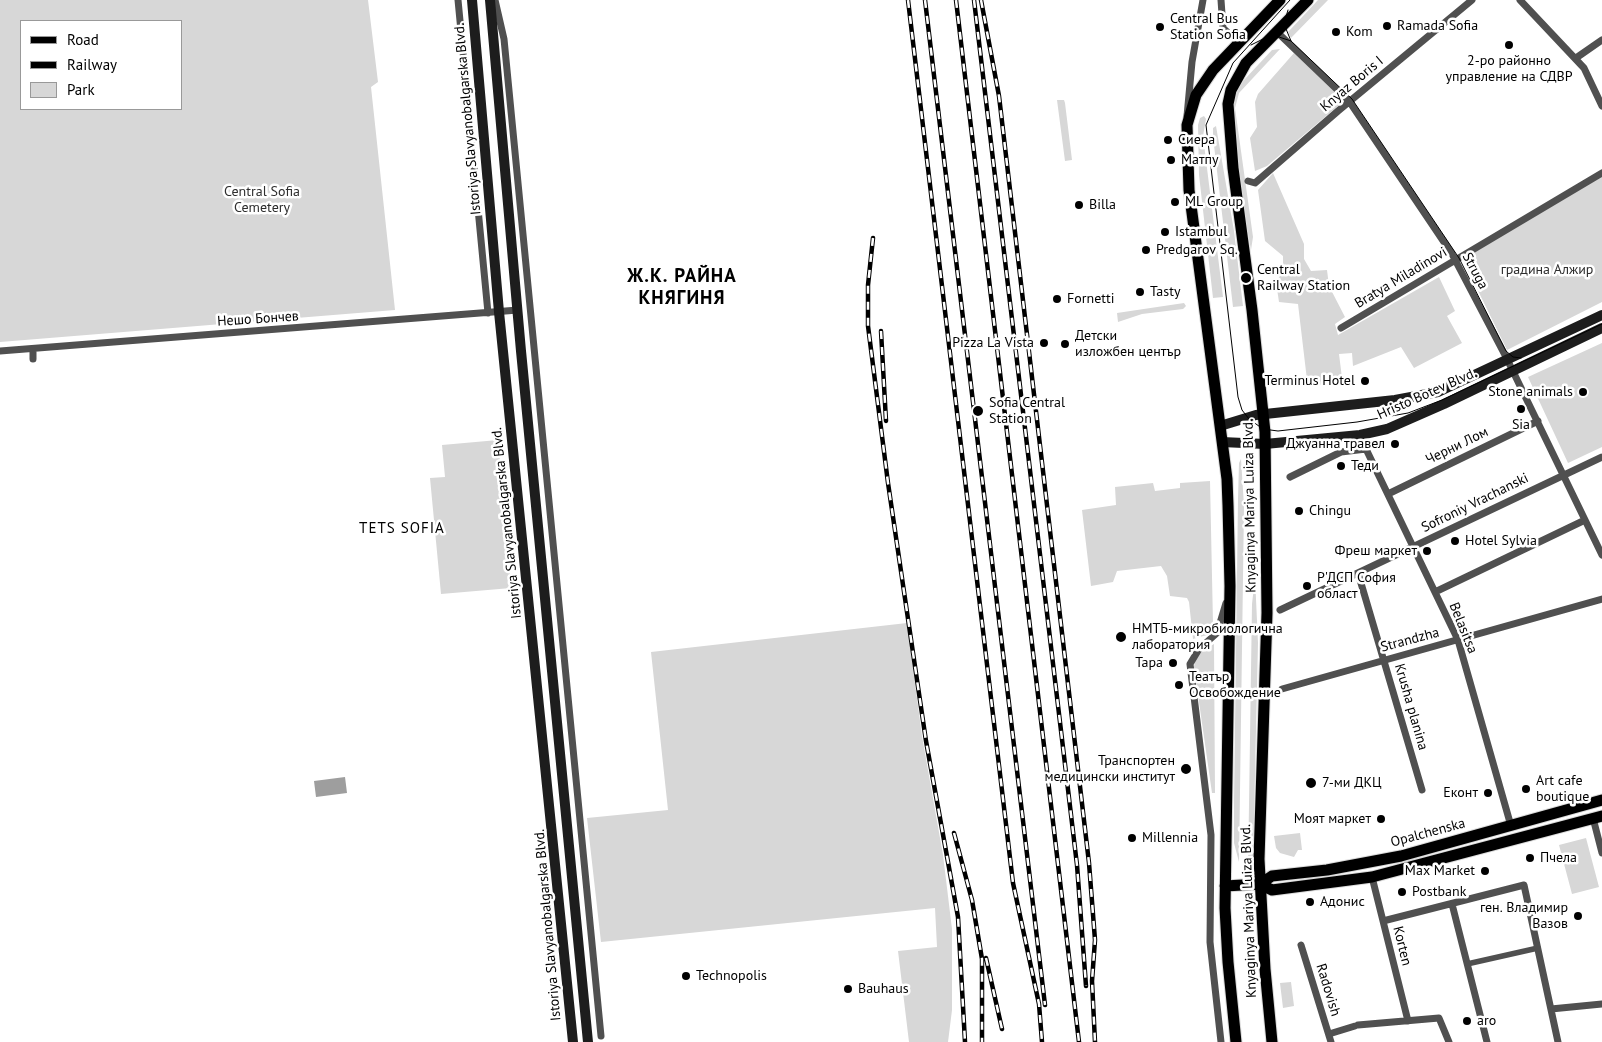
<!DOCTYPE html>
<meta charset="utf-8">
<style>
body{margin:0}
#map{position:relative;width:1602px;height:1042px;overflow:hidden;background:#fff;font-family:"PT Sans",sans-serif}
canvas{display:block}
.legend{position:absolute;left:20px;top:20px;width:162px;height:90px;box-sizing:border-box;background:#fff;border:1px solid #999;margin:0;padding:6px 9px;list-style:none;font-size:15px;color:#000}
.legend li{display:flex;align-items:center;gap:10px;height:25px}
.legend b{width:25px;border:1px solid #999}
</style>
<div id="map">
<canvas width="1602" height="1042"></canvas>
<ul class="legend">
<li><b style="height:6px;background:#000"></b>Road</li>
<li><b style="height:6px;background:#000"></b>Railway</li>
<li><b style="height:14px;background:#d7d7d7"></b>Park</li>
</ul>
</div>
<script>
const ctx = document.querySelector('canvas').getContext('2d');
ctx.lineJoin = 'round';
function fillPath(path, color) {
  ctx.fillStyle = color;
  ctx.fill(path, 'evenodd');
}
function toPath(rows) {
  const path = new Path2D();
  for (const r of rows) {
    path.moveTo(r[0], r[1]);
    for (let i = 2; i < r.length; i += 2) path.lineTo(r[i], r[i + 1]);
  }
  return path;
}
function stroke(path, color, width, dash) {
  ctx.strokeStyle = color;
  ctx.lineWidth = width;
  ctx.lineCap = dash ? 'butt' : 'round';
  ctx.setLineDash(dash || []);
  ctx.stroke(path);
}
function label(font, color, halo, rows, align = 'center') {
  ctx.font = font + ' "PT Sans",sans-serif';
  ctx.lineWidth = 5;
  ctx.setLineDash([]);
  ctx.textBaseline = 'middle';
  ctx.strokeStyle = halo;
  ctx.fillStyle = color;
  for (const [text, x, y, turn = 0] of rows) {
    ctx.save();
    ctx.translate(x, y);
    ctx.rotate((+turn || 0) * Math.PI / 180);
    ctx.textAlign = isNaN(turn) ? turn : align;
    if (halo) ctx.strokeText(text, 0, 0);
    ctx.fillText(text, 0, 0);
    ctx.restore();
  }
}
fillPath(toPath([
 [0,0,368,0,378,82,371,87,395,310,0,342],
 [181,21,181,109,21,109,21,21],
 [1318,0,1328,0,1291,38,1288,32],
 [1280,49,1239,93,1235,108,1253,237,1251,250,1240,190,1234,104,1236,92,1244,80,1272,50],
 [1294,53,1344,101,1267,166,1255,171,1250,138,1257,127,1255,102,1258,94],
 [1057,100,1064,100,1065,103,1072,160,1065,161],
 [1204,116,1206,119,1203,136,1223,297,1213,298,1199,175,1198,125,1200,118],
 [1216,126,1234,231,1243,306,1233,307,1213,137,1213,128],
 [1273,173,1304,244,1304,259,1311,271,1327,270,1329,286,1345,317,1335,324,1338,335,1439,277,1455,311,1447,316,1462,343,1414,368,1401,347,1353,366,1352,353,1339,354,1343,386,1325,386,1307,380,1298,304,1279,302,1276,282,1283,271,1283,256,1265,241,1258,190],
 [1602,175,1602,302,1507,350,1462,258],
 [1184,303,1186,306,1183,309,1142,314,1118,322,1117,313],
 [1602,343,1602,447,1568,463,1528,377],
 [498,440,511,588,441,594,430,478,445,477,442,445],
 [1241,459,1244,506,1239,862,1234,843,1234,801,1238,499,1239,463],
 [1210,481,1213,624,1212,630,1207,635,1193,639,1189,602,1187,598,1170,596,1167,576,1161,566,1117,571,1113,582,1091,586,1082,510,1116,505,1115,487,1153,483,1155,491,1180,488,1180,483],
 [1255,577,1258,643,1253,862,1248,871,1252,604],
 [907,623,922,736,943,855,952,929,952,1010,948,1042,909,1042,898,951,937,947,935,908,601,942,587,818,668,810,651,652],
 [1214,644,1215,793,1212,793,1194,667,1195,659,1200,652],
 [1300,833,1302,850,1298,850,1294,857,1280,853,1276,848,1274,836],
 [1586,838,1599,887,1572,894,1559,845],
 [1291,982,1294,1006,1283,1008,1280,983]
]), '#d7d7d7');
fillPath(toPath([
 [345,777,347,793,316,797,314,781]
]), '#9e9e9e');
const primary = toPath([
 [1260,884,1272,890,1372,877,1602,816],
 [1225,886,1260,884,1272,876,1327,870,1401,856,1602,800],
 [1236,1042,1228,962,1225,908,1230,586,1228,505,1227,479,1189,190,1187,125,1196,95,1213,70,1280,0],
 [1272,1042,1265,969,1259,859,1267,613,1265,432,1252,310,1233,168,1228,104,1231,90,1246,63,1308,0]
]);
stroke(primary, '#dbdbdb', 13);
stroke(toPath([
 [1467,964,1538,948]
]), '#505050', 5.5);
stroke(toPath([
 [458,0,488,313],
 [495,0,504,39,601,1036],
 [1221,0,1223,28,1238,42],
 [1520,0,1584,68,1602,106],
 [1277,32,1349,101,1452,254,1507,359,1602,555],
 [1576,58,1602,40],
 [1187,116,1192,62,1203,0],
 [1248,181,1255,183,1338,111,1472,0],
 [1341,328,1602,173],
 [33,349,33,359],
 [0,351,518,310],
 [1290,477,1341,452,1366,449,1458,640,1511,826],
 [1388,494,1538,421],
 [1358,573,1422,790],
 [1435,592,1585,520],
 [1280,610,1602,457],
 [1282,689,1602,599],
 [1593,818,1602,853],
 [1372,877,1408,1021],
 [1452,904,1487,1042],
 [1383,921,1524,885,1558,1042],
 [1301,945,1331,1042],
 [1551,1009,1602,1004],
 [1358,1025,1439,1018,1449,1042],
 [1329,1034,1355,1026],
 [1221,1042,1210,942,1211,835,1190,664,1199,649,1217,633,1226,603]
]), '#505050', 7);
stroke(toPath([
 [472,0,499,312,573,1042],
 [490,0,521,351,588,1042],
 [1220,426,1256,415,1395,400,1438,392,1602,315],
 [1222,442,1265,444,1360,435,1387,429,1444,404,1602,328]
]), '#1d1d1d', 10);
stroke(primary, '#000', 11);
stroke(toPath([
 [1290,0,1233,63,1206,125,1238,397,1242,410,1249,419,1263,429,1278,431,1357,422,1408,413,1442,400,1602,324],
 [1288,10,1284,24,1291,41,1352,99,1459,258,1506,351,1513,357,1521,358],
 [1251,45,1263,39,1276,36,1291,41]
]), '#000', 1);
const rail = toPath([
 [908,0,1013,883,1039,1004,1042,1042],
 [925,0,1045,1005],
 [956,0,1079,1042],
 [974,0,1077,865,1086,986],
 [981,0,999,96,1089,863,1095,940,1092,981,1095,1042],
 [873,238,868,285,868,326,888,483,926,741,958,917,965,1042],
 [881,331,886,421],
 [954,833,972,900,982,959,982,1042],
 [986,958,1002,1029]
]);
stroke(rail, '#000', 4.5);
stroke(rail, '#fff', 2.5, [8]);
for (const [x, y, r, color] of [
 [1387,26,5,"#000"],
 [1160,27,5,"#000"],
 [1336,32,5,"#000"],
 [1509,45,5,"#000"],
 [1168,140,5,"#000"],
 [1171,160,5,"#000"],
 [1175,202,5,"#000"],
 [1079,205,5,"#000"],
 [1165,232,5,"#000"],
 [1146,250,5,"#000"],
 [1246,278,6,"#000"],
 [1140,292,5,"#000"],
 [1057,299,5,"#000"],
 [1044,343,5,"#000"],
 [1065,344,5,"#000"],
 [1365,381,5,"#000"],
 [1583,392,5,"#000"],
 [1521,409,5,"#000"],
 [978,411,6,"#000"],
 [1395,444,5,"#000"],
 [1341,466,5,"#000"],
 [1299,511,5,"#000"],
 [1455,541,5,"#000"],
 [1427,551,5,"#000"],
 [1307,586,5,"#000"],
 [1121,637,6,"#000"],
 [1173,663,5,"#000"],
 [1179,685,5,"#000"],
 [1186,769,6,"#000"],
 [1311,783,6,"#000"],
 [1526,789,5,"#000"],
 [1488,793,5,"#000"],
 [1381,819,5,"#000"],
 [1132,838,5,"#000"],
 [1530,858,5,"#000"],
 [1485,871,5,"#000"],
 [1402,892,5,"#000"],
 [1310,902,5,"#000"],
 [1578,916,5,"#000"],
 [686,976,5,"#000"],
 [848,989,5,"#000"],
 [1467,1021,5,"#000"]
]) {
  const dot = new Path2D();
  dot.arc(x, y, r, 0, 2 * Math.PI);
  ctx.fillStyle = color;
  ctx.fill(dot);
  stroke(dot, '#fff', 2);
}
label('14px', '#000', '#fff', [
 ["Central Bus",1170,19],
 ["Station Sofia",1170,35],
 ["Ramada Sofia",1397,26],
 ["Kom",1346,32],
 ["2-ро районно",1509,61,"center"],
 ["управление на СДВР",1509,77,"center"],
 ["Сиера",1178,140],
 ["Матпу",1181,160],
 ["ML Group",1185,202],
 ["Billa",1089,205],
 ["Istambul",1175,232],
 ["Predgarov Sq.",1156,250],
 ["Central",1257,270],
 ["Railway Station",1257,286],
 ["Tasty",1150,292],
 ["Fornetti",1067,299],
 ["Детски",1075,336],
 ["изложбен център",1075,352],
 ["Pizza La Vista",1034,343,"right"],
 ["Terminus Hotel",1355,381,"right"],
 ["Stone animals",1573,392,"right"],
 ["Sofia Central",989,403],
 ["Station",989,419],
 ["Sia",1521,425,"center"],
 ["Джуанна травел",1385,444,"right"],
 ["Теди",1351,466],
 ["Chingu",1309,511],
 ["Hotel Sylvia",1465,541],
 ["Фреш маркет",1417,551,"right"],
 ["Р'ДСП София",1317,578],
 ["област",1317,594],
 ["НМТБ-микробиологична",1132,629],
 ["лаборатория",1132,645],
 ["Тара",1163,663,"right"],
 ["Театър",1189,677],
 ["Освобождение",1189,693],
 ["Транспортен",1175,761,"right"],
 ["медицински институт",1175,777,"right"],
 ["Art cafe",1536,781],
 ["boutique",1536,797],
 ["7-ми ДКЦ",1322,783],
 ["Еконт",1478,793,"right"],
 ["Моят маркет",1371,819,"right"],
 ["Millennia",1142,838],
 ["Пчела",1540,858],
 ["Max Market",1475,871,"right"],
 ["Postbank",1412,892],
 ["Адонис",1320,902],
 ["ген. Владимир",1568,908,"right"],
 ["Вазов",1568,924,"right"],
 ["Technopolis",696,976],
 ["Bauhaus",858,989],
 ["aro",1477,1021]
], 'left');
label('14px', '#000', '#fff', [
 ["Knyaz Boris I",1352,84,-40],
 ["Istoriya Slavyanobalgarska Blvd.",468,119,-95],
 ["Struga",1475,271,62],
 ["Bratya Miladinovi",1401,278,-31],
 ["Нешо Бончев",258,319,-4],
 ["Hristo Botev Blvd.",1427,394,-24],
 ["Черни Лом",1457,446,-26],
 ["Sofroniy Vrachanski",1475,503,-26],
 ["Knyaginya Mariya Luiza Blvd.",1250,506,-91],
 ["Istoriya Slavyanobalgarska Blvd.",507,523,-96],
 ["Belasitsa",1463,628,68],
 ["Strandzha",1410,640,-15],
 ["Krusha planina",1411,707,74],
 ["Opalchenska",1428,833,-15],
 ["Knyaginya Mariya Luiza Blvd.",1249,911,-92],
 ["Istoriya Slavyanobalgarska Blvd.",548,925,-95],
 ["Korten",1402,946,76],
 ["Radovish",1328,990,73]
]);
label('14px', '#2e2e2e', '#fff', [
 ["Central Sofia",262,192],
 ["Cemetery",262,208],
 ["градина Алжир",1547,270]
]);
ctx.letterSpacing = '1px';
label('15px', '#000', '#fff', [
 ["TETS SOFIA",402,529]
]);
ctx.letterSpacing = '0px';
ctx.letterSpacing = '1px';
label('bold 19px', '#000', '#fff', [
 ["Ж.К. РАЙНА",682,277],
 ["КНЯГИНЯ",682,299]
]);
ctx.letterSpacing = '0px';
</script>
